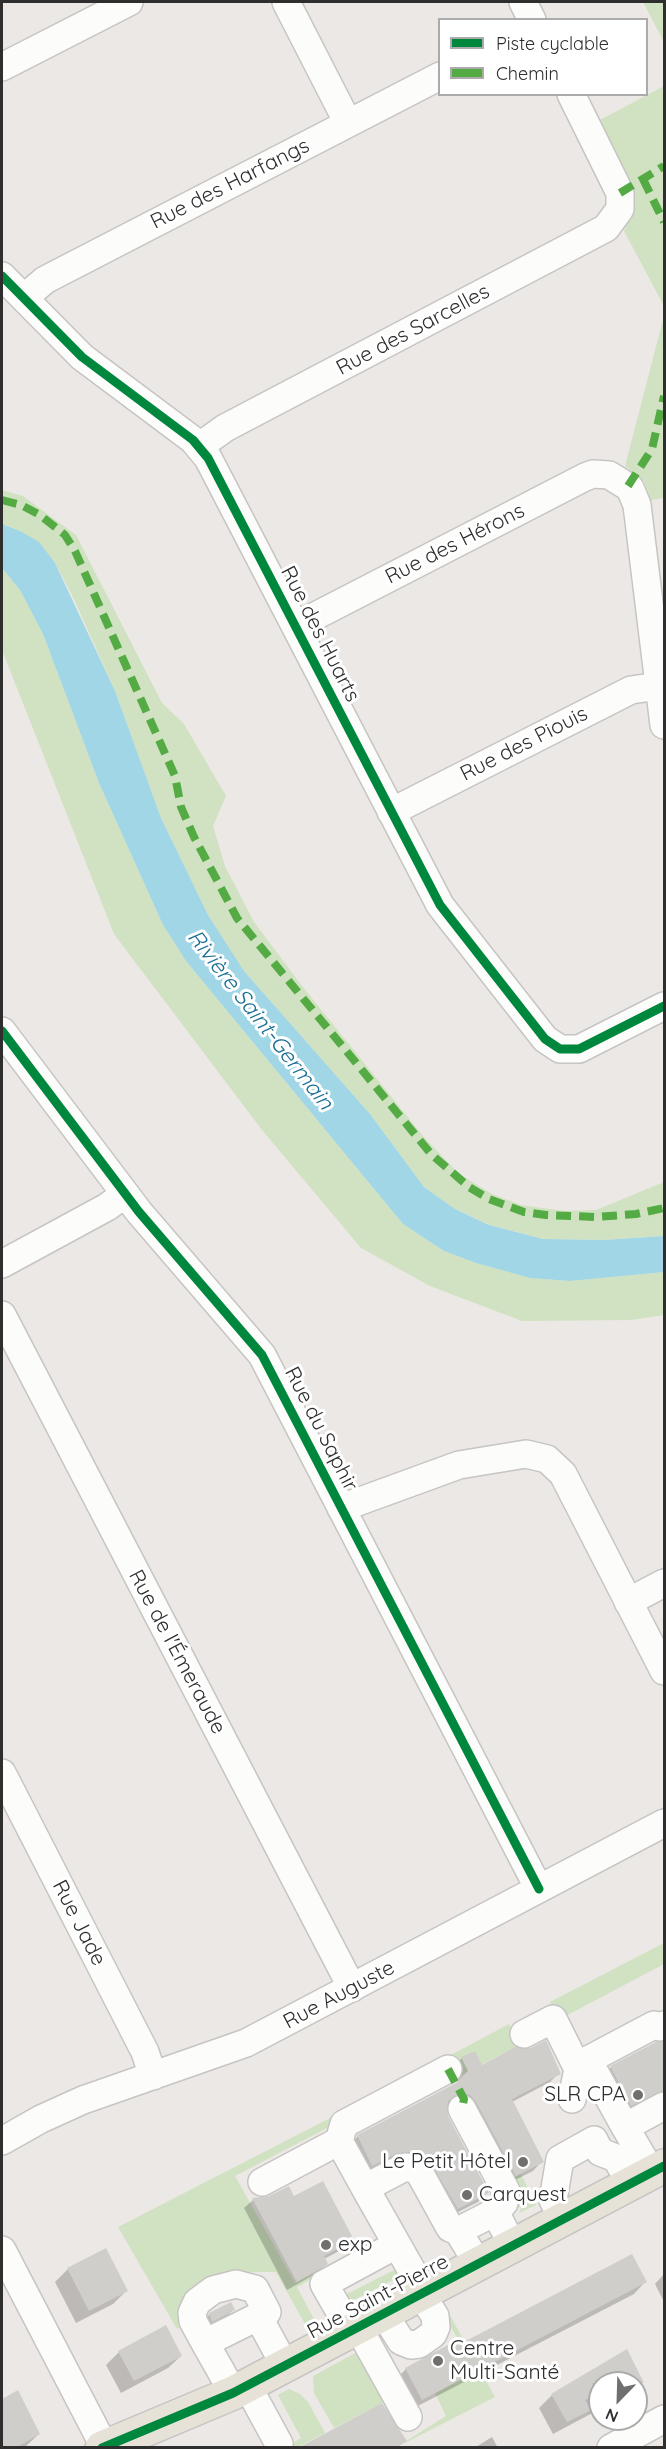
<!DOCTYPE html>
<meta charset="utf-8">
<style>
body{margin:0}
#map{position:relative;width:666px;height:2449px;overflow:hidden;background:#ebe8e5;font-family:Quicksand,sans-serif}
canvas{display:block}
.frame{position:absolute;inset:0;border:3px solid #2e2e2e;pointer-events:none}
.legend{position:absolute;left:438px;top:18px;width:210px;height:78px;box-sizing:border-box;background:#fff;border:2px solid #ababab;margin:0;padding:8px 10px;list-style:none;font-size:18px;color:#2e2e2e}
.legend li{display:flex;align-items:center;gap:12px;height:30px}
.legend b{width:30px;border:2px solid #ababab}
.north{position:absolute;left:588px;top:2371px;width:60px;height:60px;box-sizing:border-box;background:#fff;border:2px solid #ababab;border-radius:50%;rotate:203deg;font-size:16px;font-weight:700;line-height:24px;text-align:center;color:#2e2e2e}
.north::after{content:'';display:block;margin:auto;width:21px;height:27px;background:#706f6e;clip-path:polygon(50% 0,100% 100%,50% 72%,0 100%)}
</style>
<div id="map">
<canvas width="666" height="2449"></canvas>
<div class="frame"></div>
<ul class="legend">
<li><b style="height:8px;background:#00873e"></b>Piste cyclable</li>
<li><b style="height:8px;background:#54ab44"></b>Chemin</li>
</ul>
<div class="north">N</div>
</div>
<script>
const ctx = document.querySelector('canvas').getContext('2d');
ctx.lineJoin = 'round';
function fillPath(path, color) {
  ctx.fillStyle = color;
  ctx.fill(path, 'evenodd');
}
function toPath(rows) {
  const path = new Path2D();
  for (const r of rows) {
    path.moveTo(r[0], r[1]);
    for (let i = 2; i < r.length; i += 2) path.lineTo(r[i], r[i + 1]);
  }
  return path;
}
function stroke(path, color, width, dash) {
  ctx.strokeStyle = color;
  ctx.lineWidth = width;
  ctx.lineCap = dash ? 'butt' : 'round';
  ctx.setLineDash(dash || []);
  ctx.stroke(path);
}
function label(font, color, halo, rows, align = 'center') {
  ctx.font = font + ' Quicksand,sans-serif';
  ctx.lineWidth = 6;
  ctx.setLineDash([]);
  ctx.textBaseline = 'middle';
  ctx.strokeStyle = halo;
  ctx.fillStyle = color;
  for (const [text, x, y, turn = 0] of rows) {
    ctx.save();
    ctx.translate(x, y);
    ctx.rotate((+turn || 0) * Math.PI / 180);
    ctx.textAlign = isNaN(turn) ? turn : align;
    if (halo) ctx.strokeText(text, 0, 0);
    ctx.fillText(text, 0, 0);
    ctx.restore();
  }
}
fillPath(toPath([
 [643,2,664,2,664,42],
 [664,86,664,306,624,231,634,206,633,189,600,120],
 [664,316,664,498,651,500,644,481,625,466],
 [2,490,23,496,76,535,162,703,184,724,226,796,213,826,225,866,254,922,302,986,423,1136,459,1174,492,1194,521,1205,564,1211,596,1210,664,1182,664,1236,604,1240,543,1239,490,1225,455,1209,424,1187,370,1114,244,971,208,915,161,818,115,691,74,599,55,563,20,531,2,524],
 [2,568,20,590,43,634,99,783,163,925,186,961,403,1224,444,1251,476,1263,530,1278,570,1281,664,1272,664,1315,631,1320,522,1321,430,1286,361,1248,262,1130,114,934,2,650],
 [664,1943,664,1964,560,2019,550,2002],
 [509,2024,519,2045,460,2076,449,2056],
 [338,2114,331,2126,235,2176,295,2283,321,2270,322,2273,297,2287,315,2321,306,2326,276,2272,250,2272,238,2277,185,2325,177,2329,118,2227],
 [521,2174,536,2205,519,2213,522,2207,518,2208,506,2181],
 [396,2269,401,2276,346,2304,343,2296],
 [445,2306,495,2397,395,2448,446,2416,435,2393,476,2371,440,2308],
 [361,2350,370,2376,384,2402,334,2428,314,2393,313,2376],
 [289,2389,300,2394,308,2402,325,2433,298,2447,293,2447,291,2444,301,2438,278,2395]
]), '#d0e2c1');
fillPath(toPath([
 [2,524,20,531,39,542,55,563,115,691,161,818,208,915,244,971,370,1114,424,1187,455,1209,489,1225,543,1239,604,1240,664,1236,664,1272,570,1281,530,1278,476,1263,444,1251,403,1224,186,961,163,925,99,783,43,634,20,590,2,568]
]), '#a0d6e5');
fillPath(toPath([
 [664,2042,664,2092,622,2114,601,2077,610,2068,656,2043],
 [462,2058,481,2067,559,2073,550,2082,512,2102,542,2161,533,2171,507,2184,452,2102,447,2105,447,2117,487,2192,478,2202,448,2217,423,2171,363,2174,349,2145,358,2136,457,2084,459,2080,453,2068],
 [294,2198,352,2240,343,2249,324,2259,326,2264,317,2273,287,2290,244,2208,253,2200],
 [68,2269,126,2291,113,2304,76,2323,55,2282],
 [664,2274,664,2302,655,2284],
 [645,2282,634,2294,410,2410,394,2381,406,2369,461,2345],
 [233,2310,224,2319,202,2330,201,2323,210,2314],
 [119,2352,181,2356,168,2368,121,2393,106,2365],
 [627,2352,642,2381,636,2387,636,2383,600,2383,600,2409,553,2434,539,2408,552,2395],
 [17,2393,39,2434,24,2448,2,2448,2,2401],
 [492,2437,498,2448,474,2448]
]), '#0003');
fillPath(toPath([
 [546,2040,561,2074,512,2099,544,2162,516,2176,476,2102,470,2095,462,2093,448,2101,448,2116,489,2193,458,2209,427,2157,409,2152,398,2153,372,2166,357,2135,456,2083,468,2071,461,2057,475,2051,482,2065,515,2047,531,2048],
 [664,2041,664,2090,631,2106,610,2066,656,2042],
 [323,2181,354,2240,324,2256,328,2264,297,2282,252,2198,269,2196,289,2186,294,2196],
 [106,2248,128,2291,89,2311,67,2268],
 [632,2254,647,2282,422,2400,405,2368,459,2339,462,2343],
 [231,2302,235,2310,212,2322,209,2313],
 [166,2325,182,2356,134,2381,118,2351],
 [627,2349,644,2383,592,2383,598,2393,585,2400,591,2410,567,2422,551,2394],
 [18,2390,40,2434,15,2448,2,2448,2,2399],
 [382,2403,407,2441,395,2448,298,2448]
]), '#d0cecb');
const minor = toPath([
 [286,2,348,123],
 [523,2,532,20],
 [2,67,129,2],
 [2,276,82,357,193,440,208,458,440,905,545,1039,560,1049,579,1049,664,1006],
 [24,298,45,280,440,76],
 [200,446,225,428,606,228,620,209,620,193,571,94],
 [296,626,585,477,593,474,609,475,630,488,637,505,664,725],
 [391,812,631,690,659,686],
 [2,1031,139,1212,262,1355,539,1889],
 [2,1264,107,1207,125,1194],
 [2,1315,352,1988],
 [341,1508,459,1465,526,1454,547,1459,563,1474,664,1671],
 [628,1602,664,1583],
 [2,1773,145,2052,153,2076],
 [524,2034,553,2019,578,2069,572,2099],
 [462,2109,506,2191,504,2203,495,2212],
 [625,2127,588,2060,654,2025,660,2027,664,2025],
 [2,2141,41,2119,83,2100,246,2043,664,1823],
 [339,2141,344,2124,448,2069],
 [652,2173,625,2127,664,2106],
 [262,2182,339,2141,365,2188],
 [563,2219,553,2200,560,2159,594,2140,600,2152,616,2158,631,2184],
 [2,2250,105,2448],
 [478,2264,458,2231,495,2212,513,2246],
 [424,2292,365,2188,405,2167,418,2170,450,2228,458,2231],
 [384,2314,401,2341,411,2345,419,2344,433,2334,436,2327,435,2316,421,2294],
 [258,2316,285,2366],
 [358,2327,408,2417],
 [351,2331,324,2284,396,2245],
 [205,2343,267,2312,255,2289,236,2284,213,2290,197,2302,192,2313,193,2321,205,2343,222,2373,233,2393],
 [247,2385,279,2444],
 [611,2448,664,2419]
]);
const major = toPath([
 [102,2448,233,2393,664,2166]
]);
stroke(minor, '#c6c5c4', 30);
stroke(major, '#c6c5c4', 36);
stroke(minor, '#fcfcfb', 27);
stroke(major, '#e7e2d7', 33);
stroke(toPath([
 [643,179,664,222],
 [620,193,664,166],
 [628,486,652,449,664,396],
 [2,500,21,505,40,515,65,535,75,551,175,776,181,807,194,837,237,918,431,1154,469,1187,489,1199,524,1212,546,1215,595,1217,636,1214,664,1208],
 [448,2069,464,2099,462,2109]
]), '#54ab44', 8, [15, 8]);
stroke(toPath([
 [2,276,82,357,193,440,208,458,440,905,545,1039,560,1049,579,1049,664,1006],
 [2,1031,139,1212,262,1355,539,1889],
 [102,2448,233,2393,664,2166]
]), '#00873e', 9);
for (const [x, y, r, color] of [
 [638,2095,6,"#706f6e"],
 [523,2162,6,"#706f6e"],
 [467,2195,6,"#706f6e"],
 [326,2245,6,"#706f6e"],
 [438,2361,6,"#706f6e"]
]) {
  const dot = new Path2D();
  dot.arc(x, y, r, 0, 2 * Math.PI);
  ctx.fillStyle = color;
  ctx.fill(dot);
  stroke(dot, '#fff', 2);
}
label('21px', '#2e2e2e', '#fff', [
 ["Rue des Harfangs",230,184,-27],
 ["Rue des Sarcelles",413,330,-28],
 ["Rue des Hérons",455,544,-27],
 ["Rue des Huarts",320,634,63],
 ["Rue des Piouis",524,744,-27],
 ["Rue du Saphir",321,1429,63],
 ["Rue de l'Émeraude",177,1652,62],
 ["Rue Jade",79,1923,63],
 ["Rue Auguste",339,1995,-28],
 ["Rue Saint-Pierre",378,2297,-28]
]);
label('21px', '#2e2e2e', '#fff', [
 ["SLR CPA",626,2095,"right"],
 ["Le Petit Hôtel",511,2162,"right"],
 ["Carquest",479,2195],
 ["exp",338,2245],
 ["Centre",450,2349],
 ["Multi-Santé",450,2373]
], 'left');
label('italic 22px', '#1b6f95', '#fff', [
 ["Rivière Saint-Germain",260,1020,52]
]);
</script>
